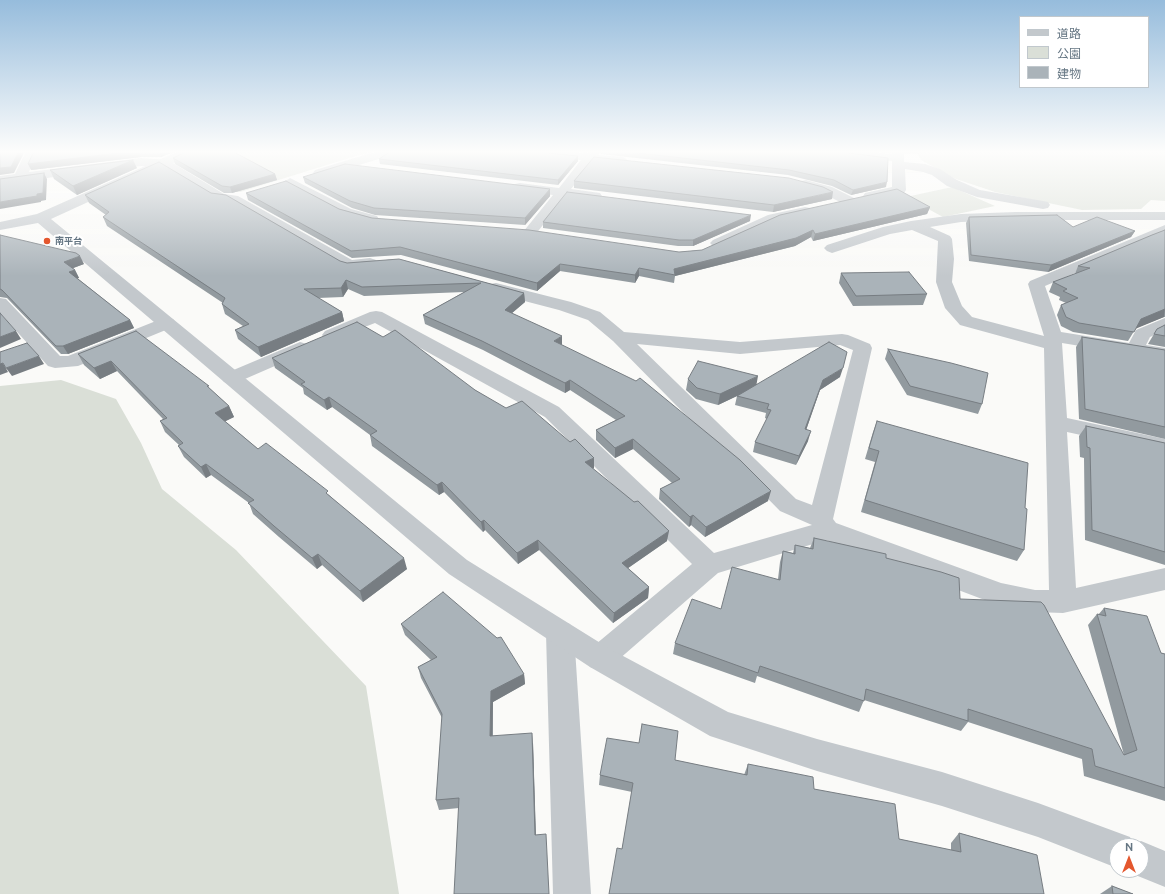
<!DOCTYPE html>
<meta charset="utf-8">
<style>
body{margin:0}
#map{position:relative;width:1165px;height:894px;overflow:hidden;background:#fafaf8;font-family:Ubuntu,"Noto Sans JP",sans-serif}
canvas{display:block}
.legend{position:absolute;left:1019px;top:16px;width:130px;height:72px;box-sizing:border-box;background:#fff;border:1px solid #c1c8cd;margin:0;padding:5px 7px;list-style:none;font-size:12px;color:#657683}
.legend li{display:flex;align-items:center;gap:8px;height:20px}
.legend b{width:20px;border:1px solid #c1c8cd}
.north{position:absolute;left:1109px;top:838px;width:40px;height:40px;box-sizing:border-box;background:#fff;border:1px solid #c1c8cd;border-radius:50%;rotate:0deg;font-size:11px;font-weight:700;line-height:16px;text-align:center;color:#657683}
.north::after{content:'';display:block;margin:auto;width:14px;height:18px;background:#e4572e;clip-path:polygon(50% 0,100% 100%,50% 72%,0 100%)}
</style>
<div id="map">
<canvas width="1165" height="894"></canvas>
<ul class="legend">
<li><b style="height:5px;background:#c3c8cc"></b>道路</li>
<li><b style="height:11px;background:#dadfd7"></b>公園</li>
<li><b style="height:11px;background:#aab3b9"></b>建物</li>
</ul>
<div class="north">N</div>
</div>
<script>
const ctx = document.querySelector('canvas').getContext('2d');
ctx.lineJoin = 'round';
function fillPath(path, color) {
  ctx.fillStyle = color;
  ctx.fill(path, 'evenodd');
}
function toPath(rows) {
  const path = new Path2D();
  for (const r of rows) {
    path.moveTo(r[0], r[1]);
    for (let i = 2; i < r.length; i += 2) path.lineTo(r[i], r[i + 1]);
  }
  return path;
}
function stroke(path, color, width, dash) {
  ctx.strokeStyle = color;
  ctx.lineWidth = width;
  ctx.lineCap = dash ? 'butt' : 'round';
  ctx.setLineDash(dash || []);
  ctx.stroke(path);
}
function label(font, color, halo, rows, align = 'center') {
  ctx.font = font + ' Ubuntu,"Noto Sans JP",sans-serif';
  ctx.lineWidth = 4;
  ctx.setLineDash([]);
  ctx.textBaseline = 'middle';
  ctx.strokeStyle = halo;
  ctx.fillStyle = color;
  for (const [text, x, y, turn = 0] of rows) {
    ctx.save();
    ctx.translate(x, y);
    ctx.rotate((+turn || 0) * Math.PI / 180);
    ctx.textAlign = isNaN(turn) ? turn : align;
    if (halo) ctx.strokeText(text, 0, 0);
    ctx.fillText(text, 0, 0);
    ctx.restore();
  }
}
fillPath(toPath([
 [221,151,372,151,240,192,229,192],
 [917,151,1165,151,1165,201,1151,200,1141,209,1082,210,995,192,956,179,921,160],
 [952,187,995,206,943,217,906,197],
 [61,380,116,399,141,443,162,489,236,550,366,686,399,894,0,894,0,386]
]), '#dadfd7');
fillPath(toPath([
 [26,151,38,151,29,172,141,158,168,160,224,194,238,196,352,260,370,258,376,260,378,263,376,266,370,268,349,270,343,268,229,202,215,200,161,167,141,166,0,184,0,176,15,174,26,151],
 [378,151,397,151,395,154,323,176,319,177,313,173,315,170,378,151],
 [524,151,564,151,587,153,589,151,601,151,598,155,623,157,629,161,623,165,593,161,571,189,600,193,602,196,600,199,595,200,566,196,535,235,530,236,525,235,523,232,553,195,520,191,515,190,513,187,515,184,520,183,559,188,581,160,530,155,524,151],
 [828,151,868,151,892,154,892,151,904,151,904,162,925,164,940,169,957,180,980,190,1043,201,1048,202,1050,205,1048,208,1043,209,977,197,947,186,932,175,923,172,905,169,906,190,904,193,870,200,865,199,863,196,865,193,892,187,892,161,834,155,828,151],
 [290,178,351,209,377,216,379,219,377,222,372,223,341,215,285,185,284,182,290,178],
 [806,180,832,187,854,198,856,201,854,204,849,205,844,204,822,193,801,187,799,184,801,181,806,180],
 [805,207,810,208,812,211,810,214,777,221,723,246,718,248,713,246,710,243,713,240,768,215,805,207],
 [1016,212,1165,212,1165,220,1016,220,961,222,930,227,950,236,952,239,954,259,952,282,962,306,972,317,1044,336,1028,284,1030,281,1165,225,1165,234,1045,286,1061,332,1129,343,1136,330,1165,318,1165,330,1150,337,1146,345,1165,348,1165,360,1062,343,1067,418,1165,439,1165,453,1067,432,1076,588,1165,568,1165,590,1063,613,1035,612,990,602,826,540,718,573,610,667,600,671,590,667,585,658,590,649,692,564,545,417,375,323,331,340,325,339,322,335,325,331,370,312,376,311,382,312,559,407,714,553,812,525,780,511,613,341,588,320,559,310,490,292,488,288,490,284,496,283,571,302,600,312,624,332,740,342,842,334,848,335,870,344,872,348,833,519,836,523,1001,583,1035,590,1049,590,1044,348,960,325,945,308,936,282,938,241,912,230,890,234,832,253,827,251,824,248,827,245,883,227,911,221,961,214,1016,212],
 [637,344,740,354,840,345,853,350,812,505,796,499,637,344],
 [0,298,6,299,60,356,68,356,161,319,167,318,173,319,176,323,173,327,78,366,55,368,48,366,0,313,0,298],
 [300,342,307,344,309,348,307,352,238,382,231,384,224,382,221,378,224,374,300,342],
 [560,621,570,624,574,633,591,894,553,894,546,633,550,624,560,621]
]), '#c3c8cc');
fillPath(toPath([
 [179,151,195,151,193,154,51,219,467,560,610,649,728,712,817,739,942,772,1038,803,1130,837,1133,844,1141,841,1165,851,1165,887,1128,872,1128,870,1141,870,1141,846,1117,846,1117,868,1038,837,942,806,817,771,710,736,590,667,449,574,38,223,0,230,0,222,37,214,179,151]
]), '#c3c8cc');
fillPath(toPath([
 [34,151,175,151,161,157,141,157,31,170],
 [575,151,587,151,585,152],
 [601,151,834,151,886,187,851,195,832,186,788,175,601,154],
 [530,152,578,156,578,161,558,185,380,164,379,159],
 [173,158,275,174,277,180,232,193,224,193,175,164],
 [137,168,77,195,54,179,50,170],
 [303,177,550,189,550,196,525,225,375,215,352,208,305,183],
 [574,181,832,199,773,212,574,188],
 [211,193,340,261,347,263,399,259,524,293,525,302,512,313,562,345,768,501,705,537,691,525,689,527,659,499,660,489,672,483,633,449,615,458,596,440,596,430,616,420,570,390,565,393,483,350,425,324,423,315,464,292,364,296,348,289,343,297,318,298,342,312,344,321,261,357,238,339,235,330,243,326,225,314,222,304,223,303,107,226,103,217,106,215,89,203,85,195],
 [246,193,339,209,372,218,679,252,702,250,930,207,927,214,813,241,811,237,795,246,675,276,674,283,639,276,635,283,560,271,537,291,401,255,352,258,248,200],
 [969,217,1073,227,1135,231,1131,237,1048,272,969,261,966,223],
 [750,221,693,246,678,246,543,228,543,222],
 [1165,230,1165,317,1164,317,1136,328,1128,341,1073,332,1061,326,1057,315,1061,305,1066,303,1059,300,1060,297,1049,292,1053,282,1075,274,1078,266],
 [0,235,84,264,73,268,75,270,79,278,77,278,130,320,134,328,68,354,61,354,7,298,0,297],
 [841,273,927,294,923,305,853,306,839,283],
 [1165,325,1165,347,1148,344,1157,329],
 [136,331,210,389,229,406,234,417,225,421,258,449,329,495,407,569,363,602,322,565,317,569,279,537,253,514,249,503,211,475,206,478,184,457,178,446,179,445,165,432,160,421,163,419,117,371,100,379,84,365,78,354],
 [383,337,475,390,594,468,593,469,667,541,628,568,649,587,648,598,613,623,539,550,518,564,485,530,483,532,444,492,439,495,372,446,370,435,332,407,327,410,304,394,303,388,275,368,272,358],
 [1082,337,1165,350,1165,439,1079,419,1076,347],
 [888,349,982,404,978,414,907,395,885,359],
 [840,377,820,390,806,430,808,441,796,465,753,452,755,442,767,419,765,418,766,413,735,405,737,396,718,405,696,399,686,390,688,379,756,384],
 [877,421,1025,508,1024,550,1017,561,861,512,875,462,865,459,873,432],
 [1086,426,1165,443,1165,565,1085,540,1084,458,1080,457,1079,436],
 [814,538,886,558,960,599,1124,755,1088,625,1097,614,1098,615,1104,608,1161,653,1165,654,1165,801,1084,776,1082,759,968,722,961,731,864,700,859,712,757,676,755,683,673,654,675,643,721,609,778,579,780,562,783,551,793,553,795,545,810,548],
 [401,624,524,674,525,684,493,702,493,736,533,743,536,835,547,844,459,808,439,810,436,800,442,718,421,678,418,667,431,660,405,635],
 [675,760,744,775,748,764,814,789,899,839,951,850,951,843,959,833,1037,855,622,849,632,792,599,785,600,775],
 [1112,886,1133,894,1100,894]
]), '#929a9f');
fillPath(toPath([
 [19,151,25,151,14,173,0,175,0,168],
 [135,151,139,151,141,157,31,170,28,164],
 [160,151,175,151,161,157,159,151],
 [578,156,578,161,558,185,558,180],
 [133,160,137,168,77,195,73,186],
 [44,173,47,179,46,200,41,201,41,202,0,209,0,202,37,194],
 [275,174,277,180,232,193,230,187],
 [887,182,886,187,851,195,853,190],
 [550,189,550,196,525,225,525,218],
 [833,192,832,199,773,212,774,205],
 [930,207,927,214,813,241,815,234],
 [751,215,750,221,693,246,693,240],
 [813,230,811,237,795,246,675,276,674,269],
 [1135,231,1131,237,1048,272,1051,265],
 [80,256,84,264,68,270,64,262],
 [560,264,560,271,537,291,537,283],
 [639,268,639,276,635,283,635,275],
 [75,270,79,278,73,280,69,272],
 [346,280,348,289,343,297,341,288],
 [524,293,525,302,505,319,505,310],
 [1165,309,1164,317,1135,329,1141,319],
 [342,312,344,321,261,357,258,347],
 [130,320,134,328,68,354,63,346],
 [16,331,21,339,0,348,0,337],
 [562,336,562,345,554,341],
 [39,356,44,364,12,376,6,368],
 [111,361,117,371,100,379,94,368],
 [3,363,8,372,0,375,0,364],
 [843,368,840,377,820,390,803,439,805,429,823,380],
 [758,376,756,387,718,405,720,394],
 [570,380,570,390,565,393,565,383],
 [329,397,332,407,327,410,324,400],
 [229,406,234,417,220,424,215,413],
 [811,431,808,441,796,465,799,456],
 [633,439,633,449,615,458,615,448],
 [594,458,594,468,585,473,585,462],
 [206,464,211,475,206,478,201,467],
 [442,482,444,492,439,495,437,485],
 [771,491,768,501,705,537,706,527],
 [693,515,691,525,689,527,690,517],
 [484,520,485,530,483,532,481,522],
 [669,531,667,541,621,573,622,563],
 [538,540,539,550,518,564,517,553],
 [318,554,322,565,317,569,312,558],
 [404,558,407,569,363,602,360,591],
 [649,587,648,598,613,623,614,613],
 [524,674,525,684,493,702,492,746,490,736,491,691],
 [532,733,533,743,536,844,535,835]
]), '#777d82');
const building = toPath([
 [0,151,19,151,11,167,0,168,0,151],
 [34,151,135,151,28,164,34,151],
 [188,151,232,151,275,174,230,187,222,186,173,158,188,151],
 [391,151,529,151,578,156,558,180,379,159,391,151],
 [620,151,834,151,888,158,887,182,853,190,834,180,789,170,620,151],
 [594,157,789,178,823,187,833,192,774,205,574,181,594,157],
 [133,160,73,186,50,170,133,160],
 [159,162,211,193,226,195,340,261,347,263,399,259,524,293,505,310,562,336,554,341,636,381,640,378,740,460,771,491,706,527,693,515,690,517,660,489,680,479,633,439,615,448,596,430,625,416,570,380,565,383,482,341,423,315,481,283,362,287,346,280,341,288,304,289,342,312,258,347,235,330,249,324,222,304,225,298,103,217,109,212,85,195,159,162],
 [345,164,550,189,525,218,374,208,350,201,303,177,345,164],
 [44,173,43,193,37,194,37,196,0,202,0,179,44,173],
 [286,181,339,209,372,218,529,230,679,252,702,250,780,215,897,189,930,207,815,234,813,230,796,238,674,269,675,275,639,268,635,275,560,264,537,283,400,247,351,251,246,193,286,181],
 [567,192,751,215,693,240,679,240,543,222,567,192],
 [1057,215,1073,227,1097,217,1135,231,1051,265,971,255,969,217,1057,215],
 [1165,230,1165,309,1141,319,1134,332,1079,323,1066,317,1061,305,1078,298,1063,291,1067,289,1053,282,1090,268,1078,266,1152,235,1165,230],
 [0,235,76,253,80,256,64,262,75,270,69,272,130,320,63,346,56,346,2,290,0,289,0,235],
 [909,272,927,294,856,296,841,273,909,272],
 [0,313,16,331,0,337,0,313],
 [357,322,383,337,395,330,475,390,506,408,522,401,570,442,575,439,594,458,585,462,634,502,638,501,669,531,622,563,649,587,614,613,538,540,517,553,484,520,481,522,442,482,437,485,370,435,377,431,329,397,324,400,301,384,305,382,272,358,357,322],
 [1165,325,1165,336,1154,334,1157,329,1165,325],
 [136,331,209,386,207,386,229,406,215,413,258,449,266,443,328,491,326,493,404,558,360,591,318,554,312,558,274,526,248,503,254,500,206,464,201,467,178,446,183,443,160,421,167,418,111,361,94,368,78,354,136,331],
 [1082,337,1165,350,1165,427,1085,409,1082,337],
 [829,342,847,352,843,368,823,380,805,429,811,431,799,456,755,442,771,410,767,409,769,404,737,396,829,342],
 [27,343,39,356,6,368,3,363,0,364,0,352,27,343],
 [888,349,951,363,988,373,982,404,910,386,888,349],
 [698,361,758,376,720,394,697,388,688,379,698,361],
 [877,421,1028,463,1025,508,1027,509,1024,550,865,500,879,451,869,448,877,421],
 [1086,426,1165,443,1165,552,1092,530,1090,448,1087,447,1086,426],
 [814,538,886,554,886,558,941,572,959,578,960,599,1041,602,1044,605,1124,755,1137,750,1097,614,1106,616,1104,608,1147,616,1161,653,1165,654,1165,788,1095,766,1092,749,968,709,968,721,866,689,864,701,760,666,758,673,675,643,692,599,721,609,732,567,780,580,783,551,795,554,795,545,813,549,814,538],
 [443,592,497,638,501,637,524,674,491,691,490,736,532,733,535,835,546,834,549,894,454,894,459,798,436,800,442,714,418,667,437,657,401,624,443,592],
 [642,724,678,731,675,760,747,775,748,764,813,777,814,789,895,804,899,839,961,852,959,833,1037,855,1044,894,609,894,617,848,622,849,633,783,600,775,607,738,639,743,642,724],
 [1112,886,1133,894,1113,894,1112,886]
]);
fillPath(building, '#aab3b9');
stroke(building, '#777d82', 1);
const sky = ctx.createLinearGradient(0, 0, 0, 276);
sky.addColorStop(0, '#96bcdc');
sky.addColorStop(0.55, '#fdfdfc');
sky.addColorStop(1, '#fdfdfc00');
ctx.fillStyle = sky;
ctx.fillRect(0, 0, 1165, 276);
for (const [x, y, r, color] of [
 [47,241,4,"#e4572e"]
]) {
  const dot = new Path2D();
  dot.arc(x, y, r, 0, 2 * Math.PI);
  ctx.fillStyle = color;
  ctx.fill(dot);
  stroke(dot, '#fff', 1.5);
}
label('bold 9px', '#657683', '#fff', [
 ["南平台",55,241]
], 'left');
</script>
